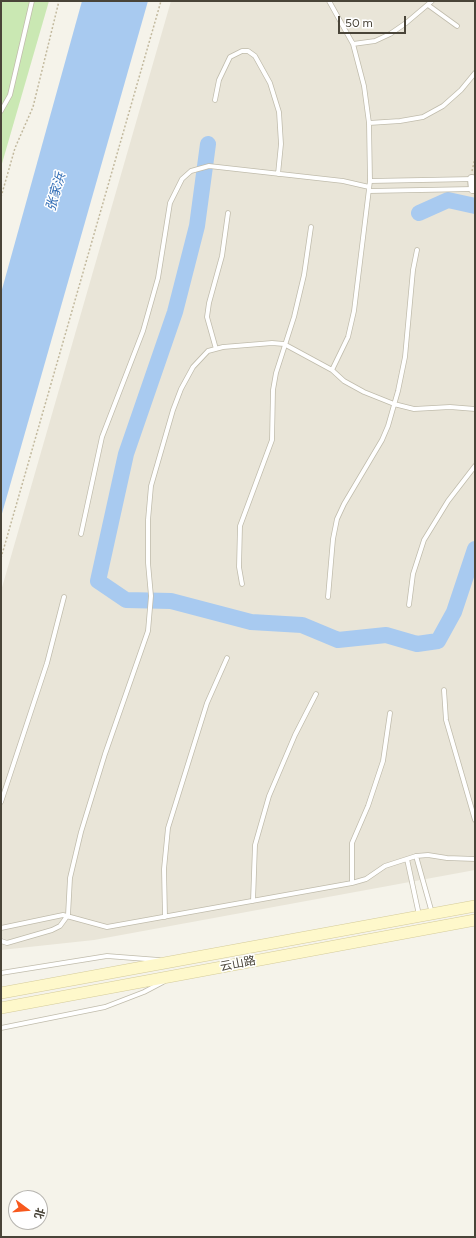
<!DOCTYPE html>
<meta charset="utf-8">
<style>
body{margin:0}
#map{position:relative;width:476px;height:1238px;overflow:hidden;background:#f5f3ea;font-family:Figtree,"Noto Sans SC",sans-serif}
canvas{display:block}
.frame{position:absolute;inset:0;border:2px solid #494438;pointer-events:none}
.north{position:absolute;left:8px;top:1190px;width:40px;height:40px;box-sizing:border-box;background:#fff;border:1px solid #b6b4af;border-radius:50%;rotate:106deg;font-size:11px;font-weight:700;line-height:16px;text-align:center;color:#494438}
.north::after{content:'';display:block;margin:auto;width:14px;height:18px;background:#f7591e;clip-path:polygon(50% 0,100% 100%,50% 72%,0 100%)}
.scale{position:absolute;left:338px;top:16px;width:68px;height:18px;box-sizing:border-box;border:2px solid #494438;border-top:0;padding-left:5px;font-size:12px;line-height:14px;white-space:nowrap;color:#494438;-webkit-text-stroke:3px #fff;paint-order:stroke}
</style>
<div id="map">
<canvas width="476" height="1238"></canvas>
<div class="frame"></div>
<div class="north">北</div>
<div class="scale">50 m</div>
</div>
<script>
const ctx = document.querySelector('canvas').getContext('2d');
ctx.lineJoin = 'round';
function fillPath(path, color) {
  ctx.fillStyle = color;
  ctx.fill(path, 'evenodd');
}
function toPath(rows) {
  const path = new Path2D();
  for (const r of rows) {
    path.moveTo(r[0], r[1]);
    for (let i = 2; i < r.length; i += 2) path.lineTo(r[i], r[i + 1]);
  }
  return path;
}
function stroke(path, color, width, dash) {
  ctx.strokeStyle = color;
  ctx.lineWidth = width;
  ctx.lineCap = dash ? 'butt' : 'round';
  ctx.setLineDash(dash || []);
  ctx.stroke(path);
}
function label(font, color, halo, rows, align = 'center') {
  ctx.font = font + ' Figtree,"Noto Sans SC",sans-serif';
  ctx.lineWidth = 3;
  ctx.setLineDash([]);
  ctx.textBaseline = 'middle';
  ctx.strokeStyle = halo;
  ctx.fillStyle = color;
  for (const [text, x, y, turn = 0] of rows) {
    ctx.save();
    ctx.translate(x, y);
    ctx.rotate((+turn || 0) * Math.PI / 180);
    ctx.textAlign = isNaN(turn) ? turn : align;
    if (halo) ctx.strokeText(text, 0, 0);
    ctx.fillText(text, 0, 0);
    ctx.restore();
  }
}
fillPath(toPath([
 [171,1,475,1,475,870,94,940,1,950,1,591]
]), '#e9e5d8');
fillPath(toPath([
 [1,1,49,1,1,167]
]), '#cae8b3');
fillPath(toPath([
 [82,1,148,1,1,517,1,293]
]), '#a8caf0');
stroke(toPath([
 [208,144,197,226,175,312,126,454,98,581,126,600,171,601,251,622,302,625,338,640,386,635,417,644,438,641,454,612,475,549],
 [419,213,448,200,475,206]
]), '#a8caf0', 16);
const lane = toPath([
 [329,1,353,44,364,86,369,123,370,181,354,311,348,337,332,370],
 [428,5,457,26],
 [353,44,375,41,390,34,406,23,432,1],
 [215,100,219,80,230,57,242,51,248,51,255,56,270,83,279,112,281,144,278,174],
 [1,111,10,95,32,1],
 [369,123,400,121,423,117,443,106,461,90,475,73],
 [370,181,474,179],
 [369,191,473,189],
 [216,349,207,317,209,303,222,256,228,213],
 [81,534,102,437,143,331,158,278,170,203,182,179,191,171,209,166,343,181,369,187],
 [242,584,239,567,240,526,272,440,273,390,276,373,294,317,304,275,311,227],
 [328,597,333,539,337,519,344,504,382,440,388,426,398,391,405,357,413,270,417,250],
 [409,605,413,574,424,540,448,501,475,466],
 [444,690,446,720,475,820],
 [1,802,47,663,64,597],
 [416,856,432,913],
 [407,859,419,915],
 [352,883,352,843,368,806,383,761,390,713],
 [253,901,255,845,269,796,295,735,316,694],
 [165,917,164,869,168,828,207,703,227,658],
 [1,928,63,915,107,927,352,883,366,879,385,866,416,856,428,855,447,858,475,859],
 [1,941,7,943,52,930,60,926,68,915,70,878,81,832,105,754,148,631,151,596,148,563,148,520,151,486,173,410,181,389,193,367,208,351,223,347,272,343,284,344,332,370,344,381,364,392,394,404,414,409,450,407,475,409],
 [1,973,107,956,159,960],
 [1,1028,105,1007,144,992,163,982]
]);
const street = toPath([
 [472,179,473,189]
]);
const secondary = toPath([
 [1,993,475,906],
 [1,1008,475,920]
]);
stroke(lane, '#c0bcac', 5.5);
stroke(street, '#c0bcac', 10);
stroke(secondary, '#d4cb9a', 12);
stroke(toPath([
 [472,171,475,158],
 [1,197,15,148,33,107,59,1],
 [1,558,161,1]
]), '#c2b99e', 1.5, [2, 2]);
stroke(lane, '#fff', 4);
stroke(street, '#fff', 8);
stroke(secondary, '#fef8cb', 11);
label('12px', '#494438', '#fff', [
 ["云山路",238,964,-11]
]);
label('italic 13px', '#316db5', '#fff', [
 ["张家浜",56,192,-74]
]);
</script>
